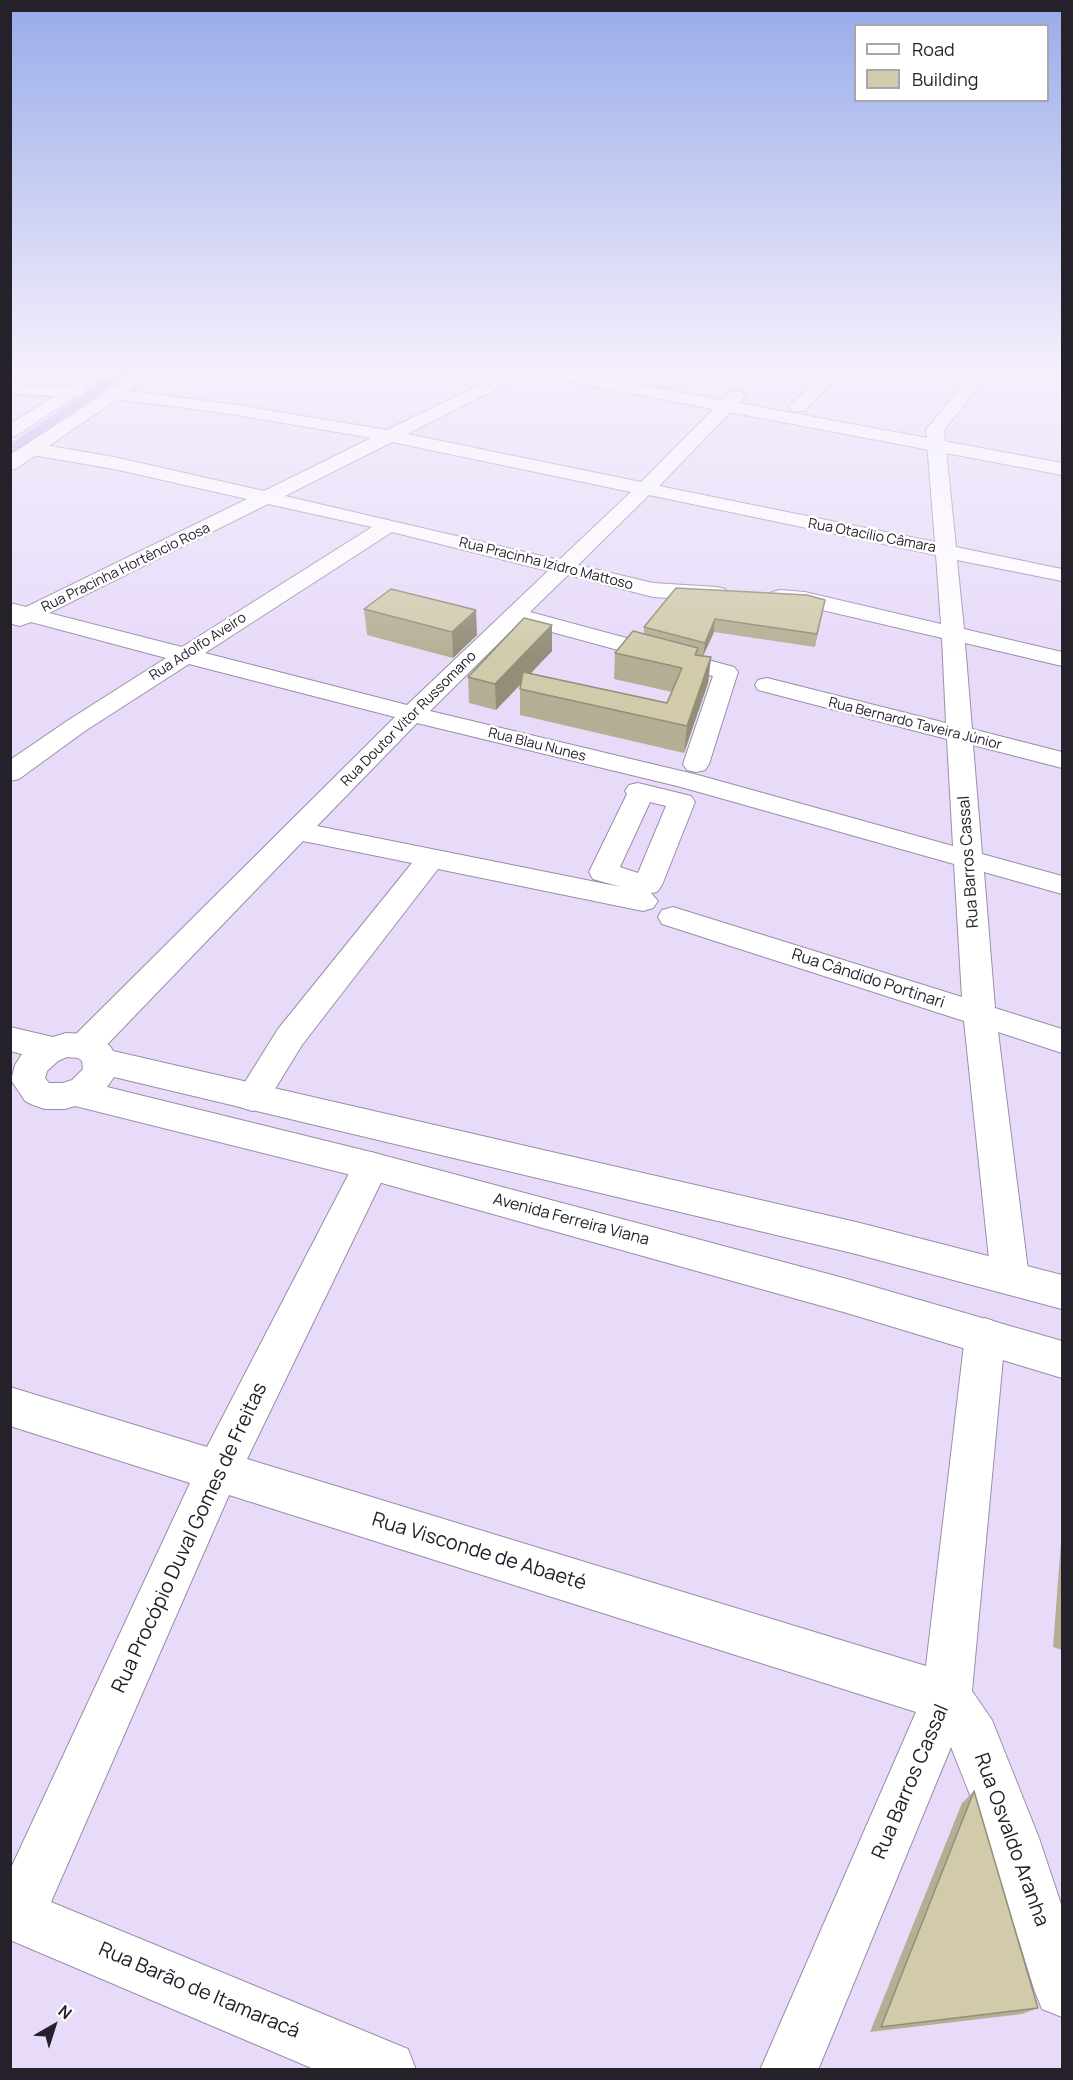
<!DOCTYPE html>
<meta charset="utf-8">
<style>
body{margin:0}
#map{position:relative;width:1073px;height:2080px;overflow:hidden;background:#e8dbf9;font-family:Manrope,sans-serif}
canvas{display:block}
.frame{position:absolute;inset:0;border:12px solid #25212b;pointer-events:none}
.legend{position:absolute;left:854px;top:24px;width:195px;height:78px;box-sizing:border-box;background:#fff;border:2px solid #a8a6aa;margin:0;padding:8px 10px;list-style:none;font-size:18px;color:#25212b}
.legend li{display:flex;align-items:center;gap:12px;height:30px}
.legend b{width:30px;border:2px solid #a8a6aa}
.north{position:absolute;left:24px;top:1996px;width:60px;height:60px;-webkit-text-stroke:4px #fff;paint-order:stroke;rotate:39deg;font-size:16px;font-weight:700;line-height:24px;text-align:center;color:#25212b}
.north::after{content:'';display:block;margin:auto;width:21px;height:27px;background:#25212b;clip-path:polygon(50% 0,100% 100%,50% 72%,0 100%)}
</style>
<div id="map">
<canvas width="1073" height="2080"></canvas>
<div class="frame"></div>
<ul class="legend">
<li><b style="height:8px;background:#fff"></b>Road</li>
<li><b style="height:16px;background:#d1cbac"></b>Building</li>
</ul>
<div class="north">N</div>
</div>
<script>
const ctx = document.querySelector('canvas').getContext('2d');
ctx.lineJoin = 'round';
function toPath(rows) {
  const path = new Path2D();
  for (const r of rows) {
    path.moveTo(r[0], r[1]);
    for (let i = 2; i < r.length; i += 2) path.lineTo(r[i], r[i + 1]);
  }
  return path;
}
function fillPath(path, color) {
  ctx.fillStyle = color;
  ctx.fill(path, 'evenodd');
}
function stroke(path, color, width, dash) {
  ctx.strokeStyle = color;
  ctx.lineWidth = width;
  ctx.lineCap = dash ? 'butt' : 'round';
  ctx.setLineDash(dash || []);
  ctx.stroke(path);
}
function label(font, color, halo, rows, align = 'center') {
  ctx.font = font + ' Manrope,sans-serif';
  ctx.lineWidth = 5;
  ctx.setLineDash([]);
  ctx.textBaseline = 'middle';
  ctx.strokeStyle = halo;
  ctx.fillStyle = color;
  for (const [text, x, y, turn = 0] of rows) {
    ctx.save();
    ctx.translate(x, y);
    ctx.rotate((+turn || 0) * Math.PI / 180);
    ctx.textAlign = isNaN(turn) ? turn : align;
    if (halo) ctx.strokeText(text, 0, 0);
    ctx.fillText(text, 0, 0);
    ctx.restore();
  }
}
fillPath(toPath([
 [125,366,140,366,10,455,10,444,125,366]
]), '#c09dea');
const minor = toPath([
 [518,366,539,366,537,369,407,434,641,482,730,392,736,391,742,392,745,396,742,400,659,486,935,542,926,430,978,366,995,366,944,430,956,547,1062,569,1062,581,957,560,964,629,1062,652,1062,666,965,643,972,729,1062,752,1062,768,973,745,982,854,1062,876,1062,894,984,872,995,1008,1062,1029,1062,1053,998,1032,1029,1278,1024,1290,1010,1295,996,1290,991,1278,964,1021,662,924,658,917,662,910,673,907,962,997,954,864,681,787,417,723,317,826,621,887,593,879,589,872,627,794,625,791,629,785,638,783,691,796,695,802,662,885,657,892,651,893,658,901,653,908,643,911,438,869,302,1045,264,1107,252,1111,240,1107,235,1098,278,1029,412,863,303,841,97,1055,85,1058,73,1055,68,1046,73,1037,395,717,189,664,85,731,19,779,10,781,10,760,67,721,166,658,31,622,20,626,12,624,10,603,26,607,247,499,114,469,32,455,25,453,23,449,25,445,32,443,114,457,264,491,371,438,231,414,115,399,109,398,106,394,109,390,115,389,231,404,387,430,518,366],
 [392,442,631,492,559,560,285,496,392,442],
 [649,495,936,555,941,624,805,592,780,590,772,592,769,597,772,602,780,604,805,606,942,638,946,723,767,678,758,680,755,685,758,690,947,739,953,846,698,775,430,711,519,623,713,676,683,764,687,770,696,772,705,770,709,764,738,672,734,667,530,612,568,575,653,597,717,601,725,599,728,594,725,589,717,587,653,583,578,565,649,495],
 [268,504,372,527,182,647,49,613,268,504],
 [392,532,548,571,407,705,205,653,392,532],
 [650,802,666,806,638,873,620,867,650,802],
 [679,366,698,366,673,386,661,386,659,382,661,378,679,366],
 [832,366,850,366,804,411,792,411,789,407,792,403,832,366],
 [10,384,76,387,82,388,85,392,82,396,76,397,10,394,10,384],
 [371,1152,384,1156,389,1166,247,1459,926,1666,965,1336,971,1323,985,1318,999,1323,1005,1336,972,1691,992,1720,1039,1838,1062,1907,1062,2017,1042,2009,1034,1989,987,1838,951,1747,818,2070,760,2070,916,1712,229,1495,51,1902,408,2049,416,2070,316,2070,10,1940,10,1870,190,1483,10,1426,10,1387,207,1447,358,1156,371,1152]
]);
const major = toPath([
 [101,366,120,366,16,436,10,437,10,424,101,366],
 [146,366,165,366,17,468,10,470,10,455,146,366],
 [504,366,539,366,1062,463,1062,475,512,371,504,366],
 [10,1027,53,1037,66,1033,85,1034,97,1037,110,1046,113,1051,856,1222,1062,1275,1062,1309,856,1254,114,1077,107,1087,371,1152,847,1279,1062,1341,1062,1378,847,1313,371,1180,75,1106,65,1109,45,1109,33,1105,25,1101,11,1080,15,1065,22,1054,10,1051,10,1027],
 [67,1057,78,1058,82,1061,83,1069,72,1080,63,1083,49,1083,45,1078,47,1071,58,1061,67,1057]
]);
stroke(minor, '#9a8ea9', 2);
stroke(major, '#9a8ea9', 2);
fillPath(minor, '#fff');
fillPath(major, '#fff');
fillPath(toPath([
 [825,600,815,647,714,632,703,656,711,657,708,683,684,753,520,715,520,689,521,684,496,710,469,703,468,677,552,625,552,651,530,673,667,703,672,692,614,679,615,653,644,634,644,627],
 [364,609,477,635,453,658,367,635],
 [1062,1529,1062,1650,1053,1647],
 [974,1791,1038,2008,1022,2014,870,2032,962,1803]
]), '#b4af94');
fillPath(toPath([
 [476,610,477,635,453,658,452,632],
 [715,619,714,632,703,656,705,643],
 [552,625,552,651,496,710,495,684],
 [711,657,708,683,684,753,687,726]
]), '#928e78');
const building = toPath([
 [676,588,807,595,825,600,817,634,715,619,705,643,644,627,676,588],
 [391,589,476,610,452,632,364,609,391,589],
 [524,618,552,625,495,684,468,677,524,618],
 [633,631,698,648,695,655,711,657,687,726,520,689,523,672,667,703,682,668,615,653,633,631],
 [974,1791,1038,2008,881,2027,974,1791]
]);
fillPath(building, '#d1cbac');
stroke(building, '#928e78', 1.5);
const sky = ctx.createLinearGradient(0, 0, 0, 657);
sky.addColorStop(0, '#98abe9');
sky.addColorStop(0.56, '#f5effc');
sky.addColorStop(1, '#f5effc00');
ctx.fillStyle = sky;
ctx.fillRect(0, 0, 1073, 657);
label('14px', '#25212b', '#fff', [
 ["Rua Otacílio Câmara",872,536,11],
 ["Rua Pracinha Izidro Mattoso",546,564,14],
 ["Rua Pracinha Hortêncio Rosa",126,568,-26],
 ["Rua Adolfo Aveiro",198,647,-33],
 ["Rua Doutor Vitor Russomano",409,719,-45],
 ["Rua Bernardo Taveira Júnior",915,724,14],
 ["Rua Blau Nunes",537,745,14]
]);
label('16px', '#25212b', '#fff', [
 ["Rua Barros Cassal",969,862,-94],
 ["Rua Cândido Portinari",868,979,18],
 ["Avenida Ferreira Viana",571,1220,15]
]);
label('20px', '#25212b', '#fff', [
 ["Rua Procópio Duval Gomes de Freitas",190,1538,-65],
 ["Rua Visconde de Abaeté",479,1552,17],
 ["Rua Barros Cassal",911,1782,-67],
 ["Rua Osvaldo Aranha",1011,1840,70],
 ["Rua Barão de Itamaracá",199,1991,23]
]);
</script>
